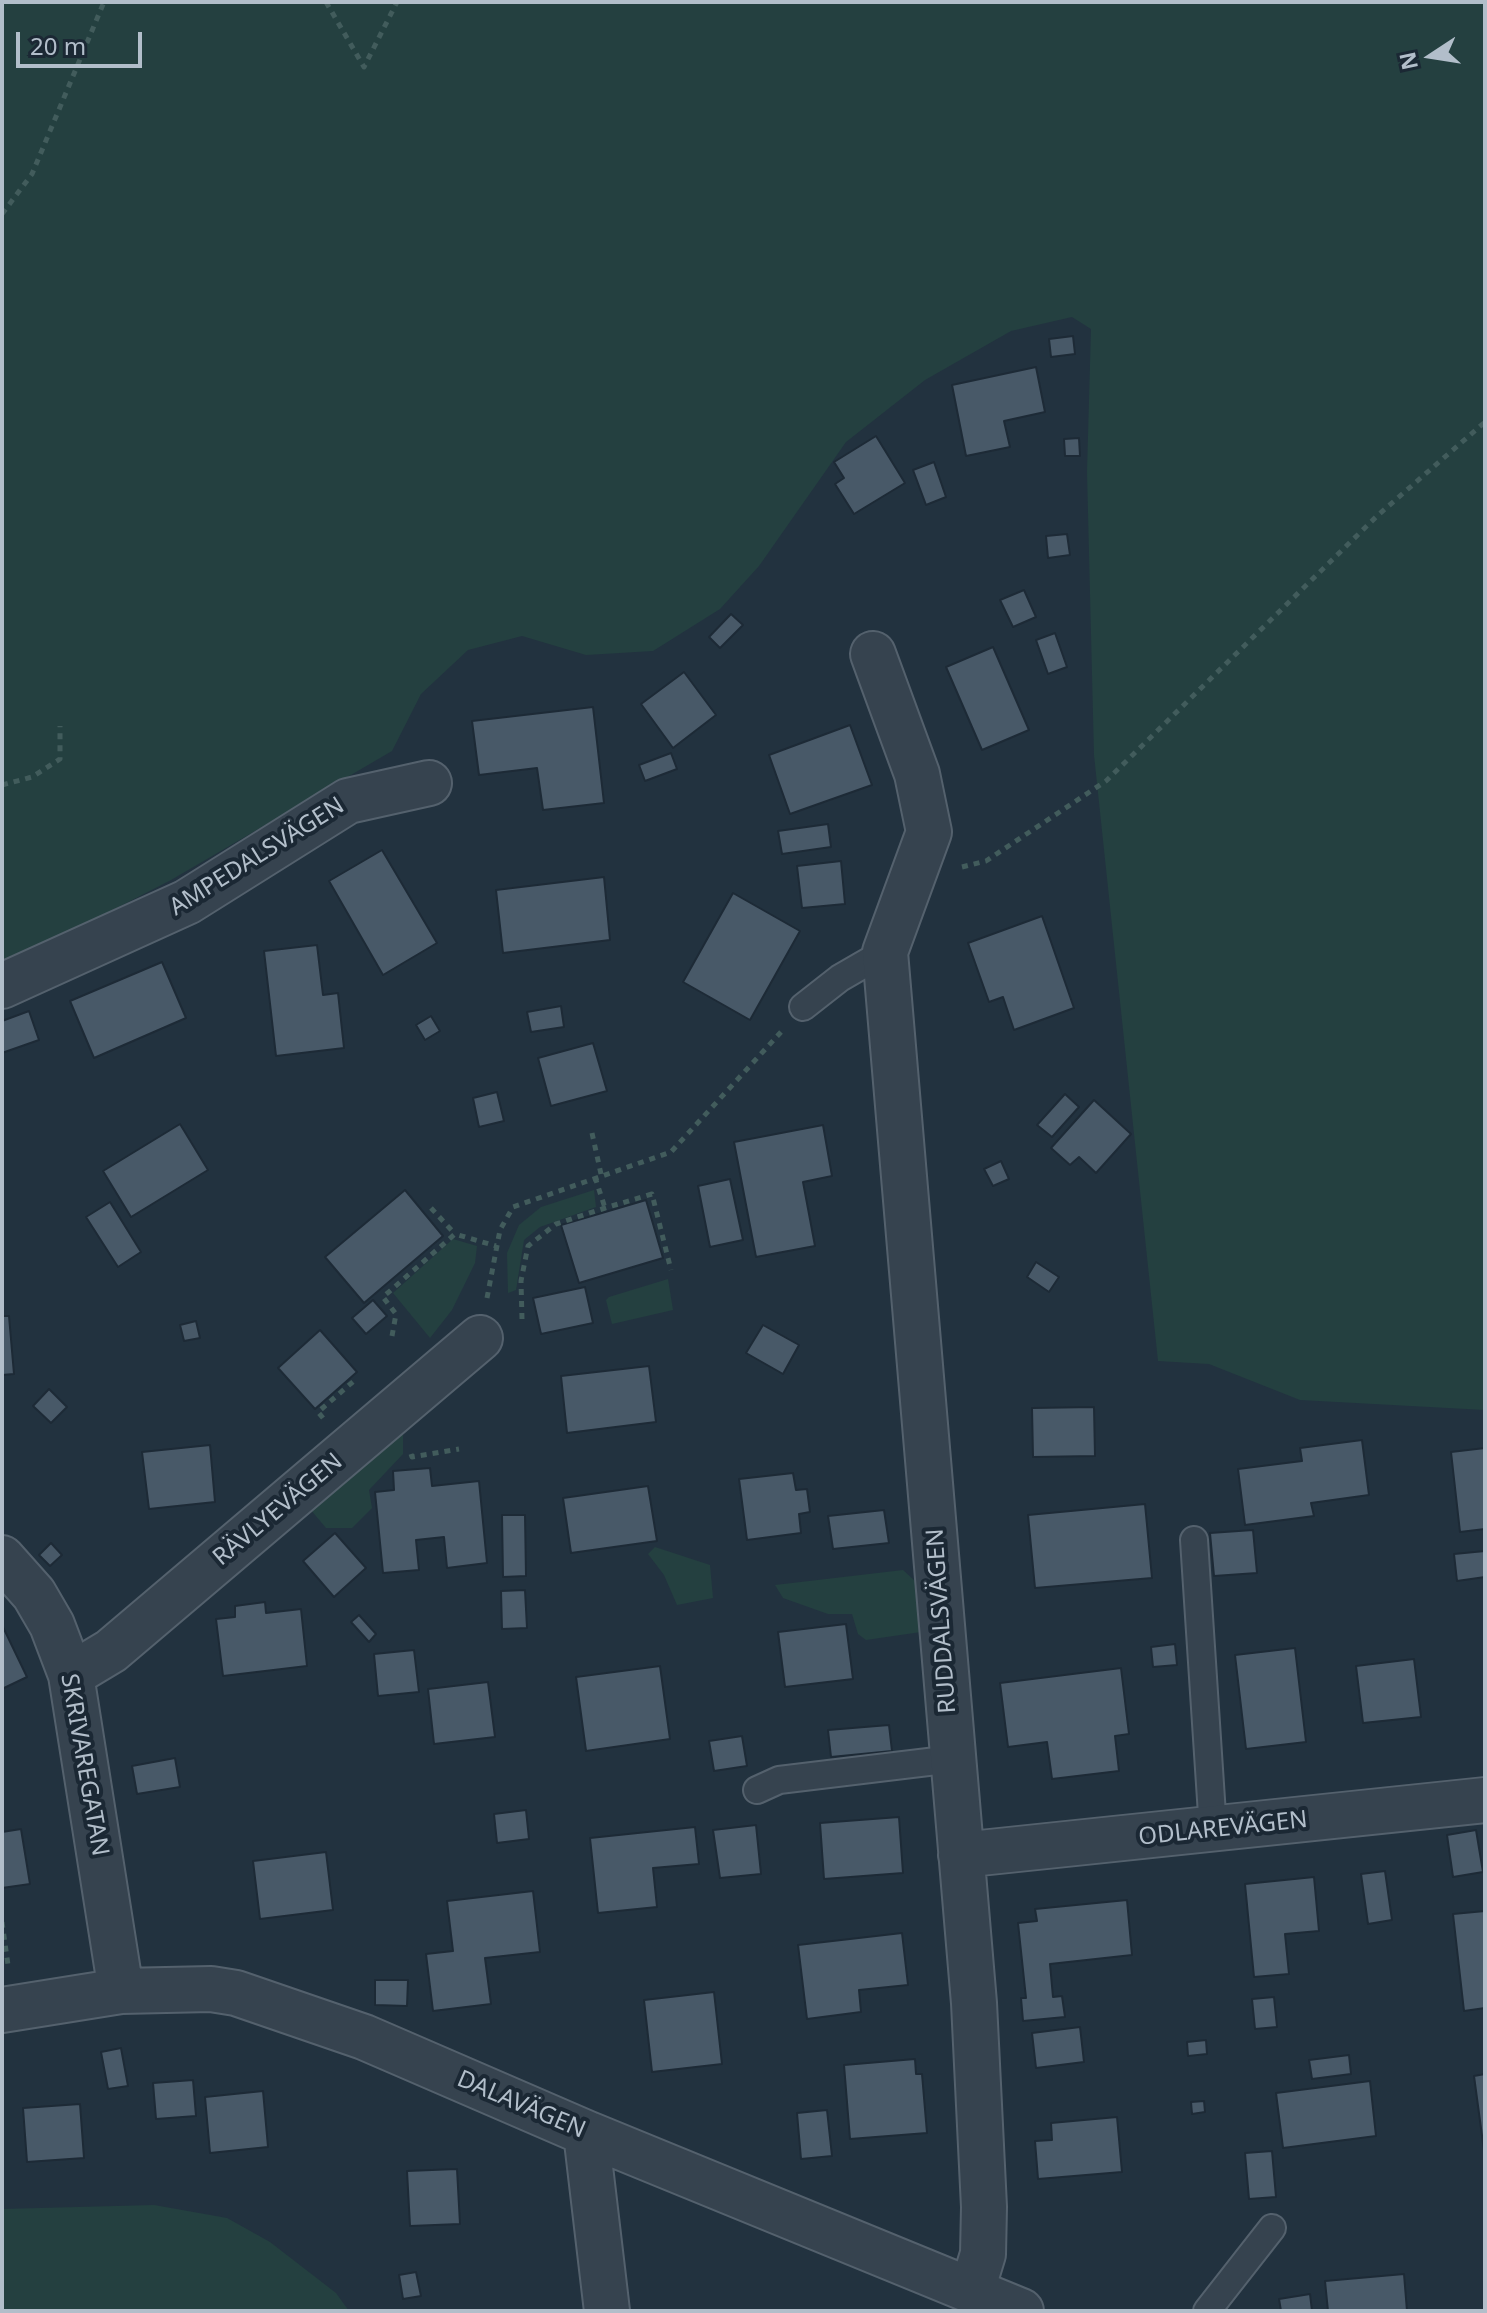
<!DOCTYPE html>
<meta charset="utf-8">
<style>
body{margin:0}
#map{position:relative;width:1487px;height:2313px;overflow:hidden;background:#22323f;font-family:"Noto Sans",sans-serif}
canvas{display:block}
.frame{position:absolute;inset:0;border:4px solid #b2beca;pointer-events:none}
.north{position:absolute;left:1391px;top:16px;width:80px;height:80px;-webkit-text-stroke:6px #1b2834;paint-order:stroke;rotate:258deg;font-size:22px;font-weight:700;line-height:32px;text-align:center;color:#b2beca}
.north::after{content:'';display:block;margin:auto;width:28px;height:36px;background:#b2beca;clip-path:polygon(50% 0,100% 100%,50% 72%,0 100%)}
.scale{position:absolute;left:16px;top:32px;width:126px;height:36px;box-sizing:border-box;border:4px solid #b2beca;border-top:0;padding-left:10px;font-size:24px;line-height:28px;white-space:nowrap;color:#b2beca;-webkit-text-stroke:6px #1b2834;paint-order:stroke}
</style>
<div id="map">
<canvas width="1487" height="2313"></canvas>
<div class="frame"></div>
<div class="north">N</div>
<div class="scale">20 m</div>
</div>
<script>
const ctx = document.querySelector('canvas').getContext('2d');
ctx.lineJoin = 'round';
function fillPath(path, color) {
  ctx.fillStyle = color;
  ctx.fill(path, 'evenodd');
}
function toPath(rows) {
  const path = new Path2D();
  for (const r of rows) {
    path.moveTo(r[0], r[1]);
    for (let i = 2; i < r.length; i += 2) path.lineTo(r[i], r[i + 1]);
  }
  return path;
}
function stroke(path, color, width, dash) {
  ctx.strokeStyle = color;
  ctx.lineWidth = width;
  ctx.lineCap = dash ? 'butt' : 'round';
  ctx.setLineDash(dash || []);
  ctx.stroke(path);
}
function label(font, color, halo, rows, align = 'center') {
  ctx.font = font + ' "Noto Sans",sans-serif';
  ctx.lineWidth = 8;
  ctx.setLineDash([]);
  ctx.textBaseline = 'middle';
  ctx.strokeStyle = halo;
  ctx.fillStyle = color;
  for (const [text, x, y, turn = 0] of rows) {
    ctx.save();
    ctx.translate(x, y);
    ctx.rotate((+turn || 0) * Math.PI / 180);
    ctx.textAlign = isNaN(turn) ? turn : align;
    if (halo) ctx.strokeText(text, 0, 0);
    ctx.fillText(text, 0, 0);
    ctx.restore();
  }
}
fillPath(toPath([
 [2,2,1485,2,1485,1410,1300,1400,1209,1364,1158,1361,1094,755,1087,472,1091,329,1072,317,1011,331,925,380,846,442,759,566,720,609,653,651,586,655,522,636,468,650,421,694,392,751,171,880,2,967],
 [594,1190,596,1207,540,1227,524,1240,516,1290,508,1293,507,1253,519,1225,541,1207],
 [453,1239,477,1246,475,1263,452,1310,430,1338,393,1293],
 [668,1279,673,1310,612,1324,606,1300,609,1297],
 [403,1431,403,1454,369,1490,372,1508,352,1528,326,1528,310,1509],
 [655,1547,710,1565,713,1598,677,1605,664,1575,648,1554],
 [903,1570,915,1581,921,1632,866,1640,858,1634,852,1614,828,1614,783,1598,775,1585],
 [154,2205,227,2218,270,2242,336,2293,349,2311,2,2311,2,2209]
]), '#244040');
const building = toPath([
 [1073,336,1075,354,1051,357,1049,339,1073,336],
 [1036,367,1045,412,1004,421,1010,447,966,456,952,385,1036,367],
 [876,436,905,483,854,514,835,484,844,478,834,462,876,436],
 [1079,438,1080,456,1065,456,1064,439,1079,438],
 [934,462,946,497,926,505,913,470,934,462],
 [1067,534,1070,555,1048,558,1046,536,1067,534],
 [1024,590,1036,617,1013,627,1000,600,1024,590],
 [731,614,743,625,720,648,709,637,731,614],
 [1055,633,1067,667,1048,674,1036,640,1055,633],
 [993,647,1029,730,982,750,946,667,993,647],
 [684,672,716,715,673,748,641,704,684,672],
 [593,707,604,803,543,810,537,768,479,775,472,721,593,707],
 [850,725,872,785,790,814,769,755,850,725],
 [671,753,677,769,645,781,639,765,671,753],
 [828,824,831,847,782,854,778,831,828,824],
 [382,850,437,943,383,975,329,881,382,850],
 [841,861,845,904,802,908,797,866,841,861],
 [604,877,610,940,503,953,496,890,604,877],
 [733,893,800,931,750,1020,683,982,733,893],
 [1042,916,1074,1008,1014,1030,1003,997,989,1002,968,943,1042,916],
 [317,945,323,995,338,993,344,1048,276,1056,264,951,317,945],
 [162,962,186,1018,94,1058,70,1001,162,962],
 [561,1006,564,1027,531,1032,527,1012,561,1006],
 [29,1011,39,1040,2,1053,2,1021,29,1011],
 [431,1016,440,1031,425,1040,416,1025,431,1016],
 [593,1043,607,1091,551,1106,538,1058,593,1043],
 [497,1092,504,1121,479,1127,473,1098,497,1092],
 [1065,1094,1079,1107,1052,1137,1037,1125,1065,1094],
 [1094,1100,1131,1134,1096,1173,1079,1157,1070,1165,1051,1148,1094,1100],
 [180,1124,208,1170,131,1217,103,1171,180,1124],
 [823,1125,832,1176,803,1182,815,1246,756,1257,734,1142,823,1125],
 [1001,1161,1009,1179,993,1186,984,1169,1001,1161],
 [730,1179,743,1240,710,1247,698,1186,730,1179],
 [405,1190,443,1236,364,1303,325,1257,405,1190],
 [646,1200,663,1258,579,1283,561,1225,646,1200],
 [110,1202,141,1252,118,1267,86,1217,110,1202],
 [1036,1262,1059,1277,1049,1292,1027,1277,1036,1262],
 [585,1287,593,1323,541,1334,533,1298,585,1287],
 [373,1300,387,1316,366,1334,352,1318,373,1300],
 [2,1316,9,1316,14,1374,2,1375,2,1316],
 [196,1321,200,1338,184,1341,180,1325,196,1321],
 [763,1325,799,1345,783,1374,746,1353,763,1325],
 [320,1330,357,1372,315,1409,278,1368,320,1330],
 [649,1366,656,1422,567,1433,561,1376,649,1366],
 [49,1389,67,1407,51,1423,33,1406,49,1389],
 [1094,1407,1095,1456,1033,1457,1032,1408,1094,1407],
 [1362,1440,1369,1495,1311,1503,1314,1516,1245,1525,1238,1469,1302,1461,1300,1448,1362,1440],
 [210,1445,215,1502,149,1509,142,1452,210,1445],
 [1485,1448,1485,1529,1460,1532,1451,1452,1485,1448],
 [430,1468,432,1486,479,1481,487,1563,447,1568,444,1537,416,1540,419,1570,383,1573,375,1492,394,1490,393,1471,430,1468],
 [793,1473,796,1490,807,1489,810,1512,799,1514,801,1533,747,1540,739,1479,793,1473],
 [648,1486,657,1541,571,1553,563,1498,648,1486],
 [1145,1504,1152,1578,1035,1588,1028,1515,1145,1504],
 [884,1510,889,1543,833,1549,828,1516,884,1510],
 [502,1515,525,1515,526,1576,503,1577,502,1515],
 [1253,1530,1257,1573,1214,1576,1210,1533,1253,1530],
 [335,1533,366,1568,334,1597,303,1561,335,1533],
 [51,1543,62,1555,50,1566,39,1555,51,1543],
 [1485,1551,1485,1577,1457,1581,1454,1554,1485,1551],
 [525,1590,527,1628,502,1629,501,1591,525,1590],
 [265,1602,266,1613,301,1609,307,1666,223,1676,216,1619,235,1617,235,1606,265,1602],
 [359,1615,376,1634,369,1642,351,1622,359,1615],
 [846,1624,853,1679,785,1687,778,1632,846,1624],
 [2,1625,27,1677,2,1689,2,1625],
 [1175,1644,1177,1665,1153,1667,1151,1647,1175,1644],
 [1295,1648,1306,1742,1246,1749,1235,1655,1295,1648],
 [414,1650,419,1692,378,1696,374,1654,414,1650],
 [1414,1659,1421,1717,1363,1723,1356,1666,1414,1659],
 [660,1666,670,1739,586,1751,576,1677,660,1666],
 [1121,1668,1129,1734,1115,1736,1119,1771,1052,1779,1047,1742,1008,1747,1000,1683,1121,1668],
 [488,1682,495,1737,434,1744,428,1689,488,1682],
 [889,1725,892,1751,831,1757,828,1730,889,1725],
 [742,1736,747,1766,714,1771,709,1741,742,1736],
 [175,1758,180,1787,137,1794,132,1766,175,1758],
 [526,1810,529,1839,497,1843,494,1814,526,1810],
 [899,1817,903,1873,824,1879,820,1823,899,1817],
 [756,1825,761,1874,720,1878,713,1830,756,1825],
 [695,1827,699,1864,653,1868,657,1907,598,1913,590,1838,695,1827],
 [21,1829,30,1884,2,1888,2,1832,21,1829],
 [1476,1830,1483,1872,1453,1877,1447,1835,1476,1830],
 [326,1852,333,1910,260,1919,253,1861,326,1852],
 [1385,1871,1392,1920,1368,1924,1361,1874,1385,1871],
 [1314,1877,1319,1931,1285,1934,1289,1974,1254,1977,1245,1884,1314,1877],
 [533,1891,540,1952,485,1958,491,2004,433,2011,426,1954,453,1951,447,1901,533,1891],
 [1127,1900,1132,1955,1050,1964,1053,1997,1062,1996,1065,2017,1023,2021,1021,1998,1026,1998,1018,1923,1037,1921,1035,1909,1127,1900],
 [1485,1911,1485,2008,1464,2011,1453,1914,1485,1911],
 [902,1933,908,1985,859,1990,861,2012,807,2019,798,1945,902,1933],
 [375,1980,408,1980,407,2006,375,2005,375,1980],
 [714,1992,722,2064,652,2072,644,2000,714,1992],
 [1274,1997,1277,2027,1255,2029,1252,1999,1274,1997],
 [1080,2027,1084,2062,1036,2068,1032,2033,1080,2027],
 [1206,2040,1207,2054,1188,2056,1187,2042,1206,2040],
 [121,2048,128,2086,108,2089,101,2052,121,2048],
 [1349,2055,1351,2074,1312,2079,1309,2060,1349,2055],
 [915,2059,916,2074,922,2074,927,2133,850,2139,844,2065,915,2059],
 [1485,2074,1485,2158,1474,2076,1485,2074],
 [193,2080,196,2116,156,2119,153,2083,193,2080],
 [1370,2081,1376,2136,1283,2148,1276,2093,1370,2081],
 [263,2091,268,2147,210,2153,205,2097,263,2091],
 [1204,2101,1205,2112,1192,2114,1191,2102,1204,2101],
 [80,2104,84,2158,27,2162,23,2108,80,2104],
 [827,2110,832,2156,801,2159,797,2113,827,2110],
 [1117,2117,1122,2172,1038,2179,1035,2141,1052,2140,1051,2123,1117,2117],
 [1272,2151,1276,2197,1249,2199,1245,2153,1272,2151],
 [457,2169,460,2224,410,2226,407,2171,457,2169],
 [416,2272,421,2296,403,2299,399,2275,416,2272],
 [1404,2274,1407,2311,1328,2311,1325,2281,1404,2274],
 [1310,2294,1312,2311,1281,2311,1279,2299,1310,2294]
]);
fillPath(building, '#485968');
stroke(building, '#1d2a36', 2);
const service = toPath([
 [803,1007,840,978,885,952],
 [1194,1540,1213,1830],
 [757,1790,779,1780,953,1759],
 [1207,2311,1272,2228]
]);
const minor = toPath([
 [873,654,917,774,929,832,885,952,974,2003,984,2207,983,2254,972,2290],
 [2,986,187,902,348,801,429,783],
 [2,1558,34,1594,52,1625,71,1675,121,1991],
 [71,1675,111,1651,480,1338],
 [961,1855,1485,1800],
 [2,2010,121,1991,211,1989,236,1993,364,2037,586,2133,1021,2311],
 [586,2133,607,2311]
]);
stroke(service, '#54616d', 30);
stroke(minor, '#54616d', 48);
stroke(toPath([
 [326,2,364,67,397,2],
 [2,214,32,174,104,2],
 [2,785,32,777,60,759,60,726],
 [962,867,986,861,1106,781,1377,516,1485,422],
 [592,1133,601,1174],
 [595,1177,605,1208],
 [431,1208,455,1234],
 [487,1298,500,1230,513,1207,671,1152,781,1032],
 [522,1319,521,1281,528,1246,556,1224,605,1208,652,1194,671,1270],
 [392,1336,396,1314,383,1297,455,1234,496,1246],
 [323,1418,318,1412,355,1380],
 [411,1454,412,1457,459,1449],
 [2,1922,8,1965]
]), '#425c5c', 5, [6, 6]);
stroke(service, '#36434f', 26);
stroke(minor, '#36434f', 44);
label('24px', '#b2beca', '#1b2834', [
 ["AMPEDALSVÄGEN",257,857,-32],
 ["RÄVLYEVÄGEN",278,1510,-40],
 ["RUDDALSVÄGEN",942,1621,-94],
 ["SKRIVAREGATAN",84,1765,80],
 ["ODLAREVÄGEN",1223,1829,-6],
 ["DALAVÄGEN",521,2105,23]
]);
</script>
